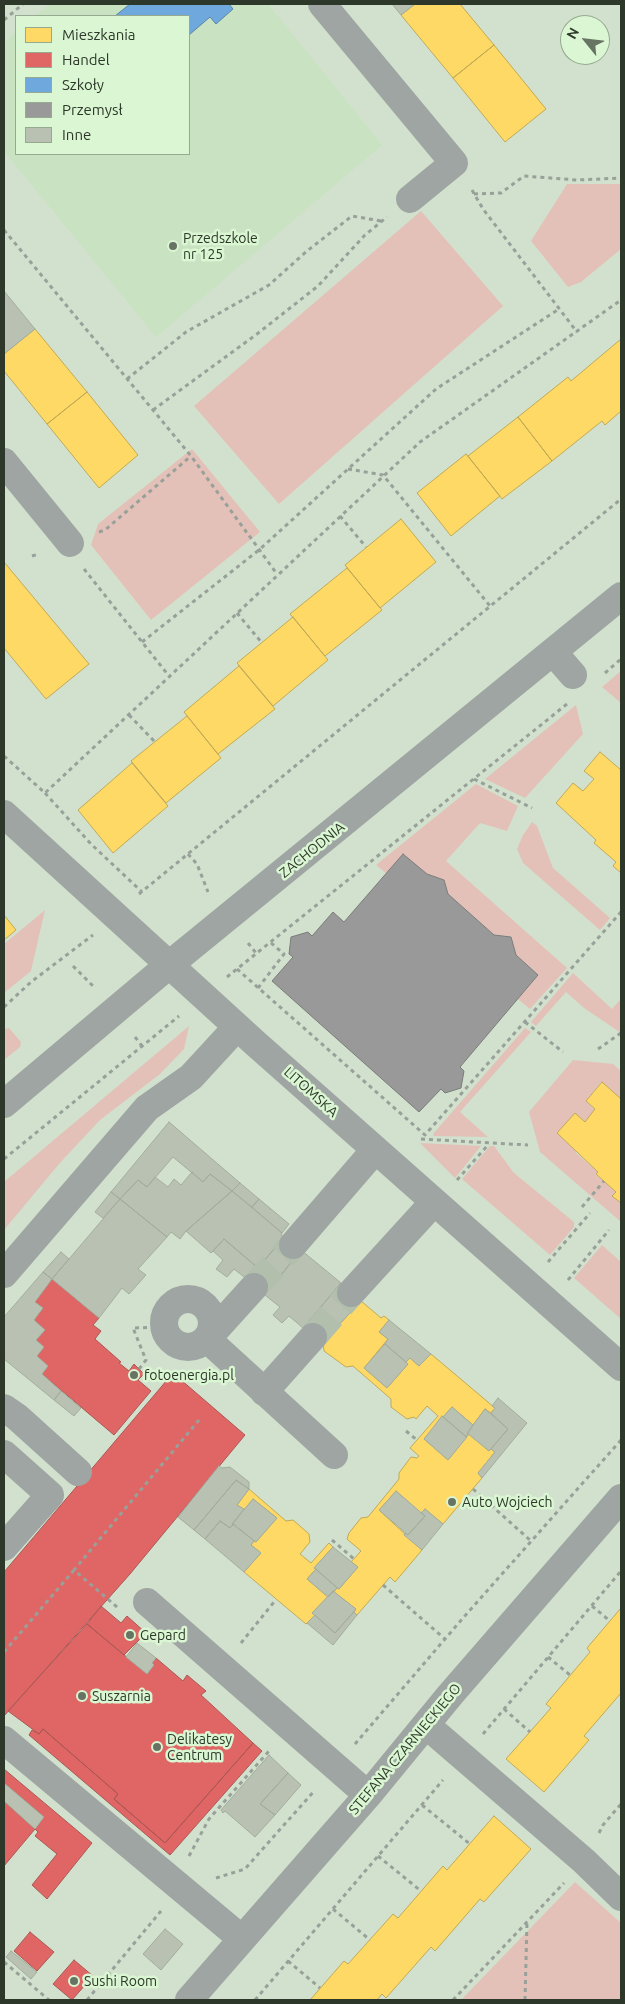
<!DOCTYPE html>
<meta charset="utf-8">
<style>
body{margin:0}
#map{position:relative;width:625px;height:2004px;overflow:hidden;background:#d2e1cd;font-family:Ubuntu,sans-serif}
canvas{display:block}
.frame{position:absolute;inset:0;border:5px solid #2d382a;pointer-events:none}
.legend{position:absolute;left:15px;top:15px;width:175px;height:140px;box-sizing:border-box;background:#daf6d2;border:1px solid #95aa8f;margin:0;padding:6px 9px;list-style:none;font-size:15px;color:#2d382a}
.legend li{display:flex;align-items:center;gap:10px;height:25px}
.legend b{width:25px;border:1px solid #95aa8f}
.north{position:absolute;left:560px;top:15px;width:50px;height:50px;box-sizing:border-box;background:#daf6d2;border:1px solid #95aa8f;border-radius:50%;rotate:299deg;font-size:14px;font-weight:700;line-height:20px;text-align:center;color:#2d382a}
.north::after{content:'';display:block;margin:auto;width:18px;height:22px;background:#677363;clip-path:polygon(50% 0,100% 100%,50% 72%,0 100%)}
</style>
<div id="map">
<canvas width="625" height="2004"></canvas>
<div class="frame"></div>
<ul class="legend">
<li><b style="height:14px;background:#ffd966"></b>Mieszkania</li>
<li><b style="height:14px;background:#e06666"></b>Handel</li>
<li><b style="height:14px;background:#6fa8dc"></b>Szkoły</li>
<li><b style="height:14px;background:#999"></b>Przemysł</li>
<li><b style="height:14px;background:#b9c2b2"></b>Inne</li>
</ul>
<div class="north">N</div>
</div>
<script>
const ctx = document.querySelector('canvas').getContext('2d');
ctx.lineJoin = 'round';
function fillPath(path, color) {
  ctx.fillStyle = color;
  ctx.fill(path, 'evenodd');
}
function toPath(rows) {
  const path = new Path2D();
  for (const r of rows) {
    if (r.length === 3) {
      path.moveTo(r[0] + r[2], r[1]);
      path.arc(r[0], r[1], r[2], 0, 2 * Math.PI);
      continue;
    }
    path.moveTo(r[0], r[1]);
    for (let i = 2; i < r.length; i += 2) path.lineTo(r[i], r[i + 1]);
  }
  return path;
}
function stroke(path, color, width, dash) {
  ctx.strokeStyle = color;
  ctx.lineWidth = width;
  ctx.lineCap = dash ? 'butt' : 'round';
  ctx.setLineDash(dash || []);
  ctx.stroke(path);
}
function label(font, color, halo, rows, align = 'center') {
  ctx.font = font + ' Ubuntu,sans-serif';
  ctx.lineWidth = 5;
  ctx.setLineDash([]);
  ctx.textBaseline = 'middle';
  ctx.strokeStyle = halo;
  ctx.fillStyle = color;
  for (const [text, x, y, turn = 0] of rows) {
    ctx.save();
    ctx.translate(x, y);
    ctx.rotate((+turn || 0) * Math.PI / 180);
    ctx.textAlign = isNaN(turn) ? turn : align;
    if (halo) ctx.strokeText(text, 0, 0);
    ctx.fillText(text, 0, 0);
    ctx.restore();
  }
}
fillPath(toPath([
 [50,4,268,4,382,145,156,337,4,151,4,43,16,32,16,154,189,154,189,16,35,16]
]), '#c9e2c1');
fillPath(toPath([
 [567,184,621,184,621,249,581,282,568,287,531,241],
 [421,211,503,306,279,504,194,406],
 [192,449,260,532,151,620,91,545,98,524],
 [621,671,621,703,602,687],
 [576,705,583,734,525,798,485,779],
 [476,784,518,806,507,831,480,823,446,861,567,968,530,1009,518,999,538,975,516,955,511,937,494,935,448,894,444,880,427,874,403,854,387,874,376,865],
 [532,822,537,826,553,868,610,918,600,930,523,863,517,849,523,835],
 [45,910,31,971,4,993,4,944],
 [573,973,612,1009,621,999,621,1033,584,1008,566,992,536,1026,531,1022],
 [189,1026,184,1049,160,1074,100,1120,59,1164,4,1230,4,1182],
 [9,1028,21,1042,20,1047,4,1060,4,1029],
 [525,1028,531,1032,460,1112,488,1137,434,1136,433,1134],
 [573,1060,613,1064,621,1071,621,1099,601,1082,586,1101,595,1110,585,1122,575,1114,576,1153,598,1172,596,1175,616,1192,613,1196,621,1203,621,1222,540,1152,529,1112],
 [420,1143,481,1146,455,1178],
 [490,1146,494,1146,514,1173,574,1222,574,1227,550,1255,462,1179],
 [602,1245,621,1262,621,1319,574,1278],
 [575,1882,621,1923,621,2000,461,2000]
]), '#e3c1b8');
const homes = toPath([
 [415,4,460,4,494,45,453,78,401,15,415,4],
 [494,45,546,109,505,142,453,78,494,45],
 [35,329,87,392,47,424,4,371,4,354,35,329],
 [621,339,621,411,605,425,602,421,552,461,518,417,568,377,571,381,621,339],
 [87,392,138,455,99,488,47,424,87,392],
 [518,417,552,461,502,499,468,456,518,417],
 [466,454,500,496,451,536,417,493,466,454],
 [401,519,436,562,380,608,345,565,401,519],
 [4,562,89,664,46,699,4,648,4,562],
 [347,568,382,610,325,656,290,614,347,568],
 [293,617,328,660,273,706,237,663,293,617],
 [239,666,275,709,218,754,184,712,239,666],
 [187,716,221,758,166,803,131,761,187,716],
 [600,752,621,770,621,873,613,866,616,862,594,843,596,840,556,803,573,783,583,791,594,779,584,771,600,752],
 [132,763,168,806,113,853,78,810,132,763],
 [4,915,16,930,4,940,4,915],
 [602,1082,621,1099,621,1203,612,1196,616,1192,596,1174,598,1172,557,1133,575,1113,585,1122,595,1109,586,1101,602,1082],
 [361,1301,381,1318,384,1316,389,1320,379,1332,388,1339,364,1368,387,1388,408,1364,406,1362,410,1358,419,1366,431,1354,495,1408,491,1413,485,1409,473,1425,452,1407,424,1439,448,1460,469,1434,489,1451,491,1449,495,1452,478,1473,482,1478,443,1524,425,1509,421,1513,396,1491,383,1506,379,1510,422,1550,395,1582,390,1577,357,1615,354,1612,356,1609,334,1592,337,1588,339,1589,358,1567,351,1562,361,1551,347,1539,349,1533,361,1518,368,1517,399,1479,399,1473,411,1457,417,1458,419,1456,410,1448,438,1416,427,1406,416,1419,414,1417,407,1419,391,1407,391,1399,353,1366,346,1367,324,1351,323,1342,361,1301],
 [249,1489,286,1521,293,1520,309,1534,310,1542,300,1554,311,1563,329,1543,333,1547,314,1568,316,1569,307,1579,328,1597,312,1613,315,1615,306,1624,244,1572,261,1553,251,1545,254,1541,256,1542,277,1518,253,1499,244,1510,237,1505,249,1489],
 [621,1608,621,1693,584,1736,589,1740,544,1792,506,1759,551,1708,546,1704,590,1652,587,1648,621,1608],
 [494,1816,531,1849,484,1902,480,1899,435,1951,431,1947,386,1998,382,1994,377,2000,310,2000,344,1961,348,1964,393,1914,398,1918,443,1866,447,1870,494,1816]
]);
fillPath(homes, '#ffd966');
stroke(homes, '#c0a954', 1);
const shops = toPath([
 [52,1279,99,1318,93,1325,101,1331,95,1339,121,1362,119,1363,129,1371,134,1364,144,1374,138,1380,151,1391,114,1435,42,1374,48,1366,37,1356,44,1347,36,1340,45,1330,34,1320,43,1308,35,1302,52,1279],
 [173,1373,245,1435,130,1574,4,1716,4,1572,173,1373],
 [101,1606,121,1623,127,1616,146,1633,124,1655,87,1624,101,1606],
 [87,1624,147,1674,154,1665,152,1663,156,1658,183,1681,187,1675,206,1691,201,1695,253,1743,165,1843,114,1799,118,1794,43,1729,39,1734,8,1711,87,1624],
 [43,1729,118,1794,114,1799,165,1843,253,1743,262,1751,170,1855,29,1735,32,1730,39,1734,43,1729],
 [4,1769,92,1843,47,1899,32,1885,57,1854,35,1836,38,1832,35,1829,44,1817,4,1783,4,1769],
 [4,1801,35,1829,4,1866,4,1801],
 [30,1932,54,1952,37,1971,14,1951,30,1932],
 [74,1960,93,1976,72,2000,53,1984,74,1960]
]);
fillPath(shops, '#e06666');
stroke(shops, '#aa5854', 1);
const schools = toPath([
 [130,4,229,4,233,9,216,24,210,17,189,35,189,16,115,16,130,4]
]);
fillPath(schools, '#6fa8dc');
stroke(schools, '#5b86a7', 1);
const industry = toPath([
 [403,854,427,874,444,880,448,894,494,935,511,937,516,955,538,975,460,1067,464,1071,461,1088,445,1093,441,1089,419,1112,272,981,293,957,289,954,291,937,308,932,312,936,333,912,344,922,403,854]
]);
fillPath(industry, '#999');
stroke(industry, '#797c78', 1);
const building = toPath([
 [392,4,415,4,401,15,392,4],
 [4,291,35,329,4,354,4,291],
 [169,1122,240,1183,232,1191,210,1174,203,1182,173,1157,147,1187,138,1180,120,1199,111,1192,169,1122],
 [192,1172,203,1182,210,1174,232,1191,186,1231,180,1239,171,1232,167,1237,120,1199,138,1180,147,1187,155,1177,168,1187,174,1179,181,1185,192,1172],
 [240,1183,259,1199,252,1207,232,1191,240,1183],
 [232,1191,282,1233,281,1235,284,1237,258,1268,224,1239,211,1253,186,1231,232,1191],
 [111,1192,120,1199,103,1218,95,1212,111,1192],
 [120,1199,167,1237,138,1269,146,1275,129,1294,122,1288,99,1318,52,1279,120,1199],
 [259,1199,289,1224,282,1233,252,1207,259,1199],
 [284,1237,301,1250,265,1295,248,1280,284,1237],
 [224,1239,258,1268,248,1280,234,1269,227,1277,216,1269,223,1260,213,1251,224,1239],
 [301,1250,341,1283,303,1328,289,1316,282,1323,273,1315,280,1307,265,1295,301,1250],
 [61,1252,69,1259,52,1279,43,1272,61,1252],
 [43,1272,52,1279,35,1302,43,1308,34,1320,45,1330,36,1340,44,1347,37,1356,48,1366,42,1374,61,1391,54,1400,4,1359,4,1317,43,1272],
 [340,1284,361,1301,321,1344,303,1328,340,1284],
 [389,1320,431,1354,419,1366,410,1358,406,1362,385,1344,388,1339,379,1332,389,1320],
 [385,1344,408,1364,387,1388,364,1368,385,1344],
 [61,1391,81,1408,74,1416,54,1400,61,1391],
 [498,1398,527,1423,482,1478,478,1473,495,1452,491,1449,508,1429,491,1413,495,1408,492,1406,498,1398],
 [452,1407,473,1425,466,1437,443,1417,452,1407],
 [485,1409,508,1429,489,1451,467,1433,485,1409],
 [442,1416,467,1437,448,1460,424,1439,442,1416],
 [219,1466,222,1468,230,1467,249,1482,249,1489,236,1480,194,1530,178,1517,219,1466],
 [236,1480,249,1489,237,1505,244,1509,230,1528,220,1521,205,1539,194,1530,236,1480],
 [396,1491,425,1516,408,1535,379,1510,396,1491],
 [253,1499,277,1518,256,1542,232,1524,253,1499],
 [425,1509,443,1524,422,1550,404,1535,405,1533,408,1535,425,1516,421,1513,425,1509],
 [220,1521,230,1528,234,1524,254,1541,251,1545,261,1553,244,1572,205,1539,220,1521],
 [333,1547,358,1567,339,1589,314,1568,333,1547],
 [316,1569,337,1588,328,1597,307,1579,316,1569],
 [333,1591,356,1609,335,1633,312,1613,333,1591],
 [354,1612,357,1615,333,1645,307,1623,315,1615,335,1633,354,1612],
 [137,1643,156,1658,152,1663,154,1665,147,1674,126,1657,137,1643],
 [269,1755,288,1773,260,1804,275,1815,255,1837,225,1811,223,1813,221,1810,269,1755],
 [288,1773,301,1785,275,1815,260,1804,288,1773],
 [4,1783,44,1817,35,1829,4,1801,4,1783],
 [165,1929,183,1944,161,1970,143,1954,165,1929],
 [11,1951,37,1972,31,1979,6,1957,11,1951]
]);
fillPath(building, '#b9c2b2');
stroke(building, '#a3ac9b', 1);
stroke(toPath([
 [254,1287,293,1245],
 [313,1337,351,1293]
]), '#b1bfac', 28, [28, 14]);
stroke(toPath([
 [4,20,23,4],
 [472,190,483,209,577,332],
 [474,194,501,193,524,176,577,180,621,178],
 [4,230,191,456,277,574],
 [127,379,186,332,269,285,307,251,352,216,381,221],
 [153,410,257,334,318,286,365,235,387,217],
 [348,469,383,475,490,606],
 [340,516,366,547],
 [99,532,105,530,191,456],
 [32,556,39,554],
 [84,569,169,676],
 [237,613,262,643],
 [142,642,259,550,436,389,559,309],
 [605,673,621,659],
 [129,715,155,742],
 [4,756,45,793,420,442,621,300],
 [474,779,532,808],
 [45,793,91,844,142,892],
 [188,854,197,864,208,892],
 [139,894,621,499],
 [248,943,256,953],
 [73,966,94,987],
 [237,969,425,1135,621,912],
 [227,977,567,704],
 [258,988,284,954,270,942],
 [4,1007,31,982,93,935],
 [525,1022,563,1052],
 [135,1037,142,1046],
 [598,1049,621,1033],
 [421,1139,528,1145],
 [4,1159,179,1016],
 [457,1180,489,1144],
 [582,1207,604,1181],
 [548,1262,590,1213],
 [568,1280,609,1230],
 [139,1369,146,1360,133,1328,164,1327],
 [406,1431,417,1440],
 [473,1489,531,1541],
 [332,1540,354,1559],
 [383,1585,445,1639],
 [592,1606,610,1621],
 [117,1607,74,1570,199,1420],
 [241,1643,274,1602],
 [4,1652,74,1570],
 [548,1657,570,1675],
 [504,1709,530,1732],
 [483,1734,621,1571],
 [355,1744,463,1618,621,1440],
 [422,1805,470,1844],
 [599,1833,603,1825,621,1804],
 [189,1856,209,1819,270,1750],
 [378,1856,421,1891],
 [216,1878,245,1869,315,1790],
 [333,1909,370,1940],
 [288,1961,320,1988],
 [4,1962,49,2000],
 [87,2000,161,1911],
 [255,2000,443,1780],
 [453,2000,564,1883],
 [525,2000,527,1922]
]), '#98a09a', 3, [4, 4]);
stroke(toPath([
 [322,4,454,163,410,199],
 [4,462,70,543],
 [554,653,573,675],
 [4,814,255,1043,621,1367],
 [4,1104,169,965,621,596],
 [293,1245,375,1150],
 [4,1274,147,1108,191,1077,237,1027],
 [254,1287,207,1339,334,1455],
 [351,1293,434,1202],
 [188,1323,24],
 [264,1392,313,1337],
 [4,1408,17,1417,78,1472],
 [4,1454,50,1495,4,1547],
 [147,1602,368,1795],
 [426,1725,584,1861,621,1897],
 [4,1740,242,1939],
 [189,2000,368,1795,450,1695,621,1498]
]), '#9ea5a2', 28);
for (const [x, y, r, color] of [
 [173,246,5,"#677363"],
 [134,1375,5,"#677363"],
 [452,1502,5,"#677363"],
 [130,1635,5,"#677363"],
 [82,1696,5,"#677363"],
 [157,1747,5,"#677363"],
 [74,1981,5,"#677363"]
]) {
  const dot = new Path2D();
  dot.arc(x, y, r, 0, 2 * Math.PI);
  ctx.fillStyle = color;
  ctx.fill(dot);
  stroke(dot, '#daf6d2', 2);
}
label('14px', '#2d382a', '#daf6d2', [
 ["Przedszkole",183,238],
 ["nr 125",183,254],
 ["fotoenergia.pl",144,1375],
 ["Auto Wojciech",462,1502],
 ["Gepard",140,1635],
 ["Suszarnia",92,1696],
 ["Delikatesy",167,1739],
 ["Centrum",167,1755],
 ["Sushi Room",84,1981]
], 'left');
label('14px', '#2d382a', '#daf6d2', [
 ["ZACHODNIA",312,850,-39],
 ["LITOMSKA",311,1092,42],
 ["STEFANA CZARNIECKIEGO",405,1749,-50]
]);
</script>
